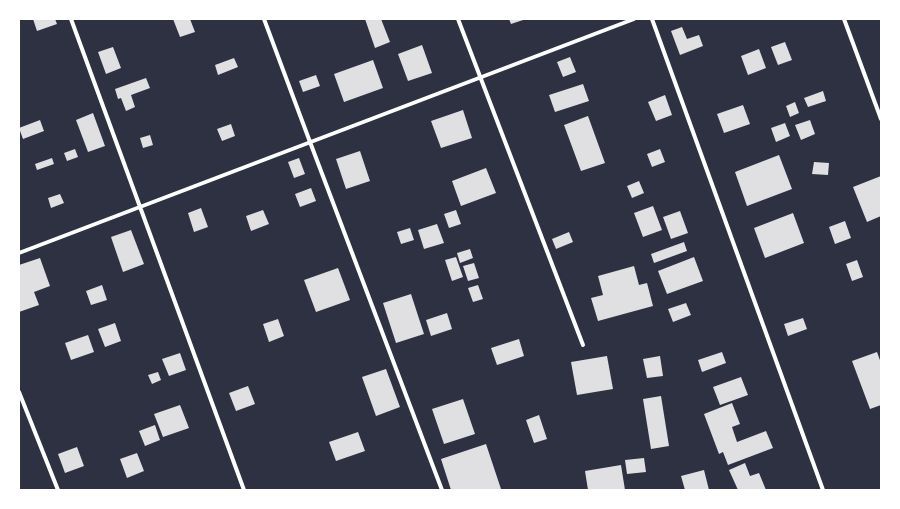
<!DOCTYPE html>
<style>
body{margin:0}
#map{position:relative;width:900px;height:509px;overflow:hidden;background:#2d3142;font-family:"Nunito Sans",sans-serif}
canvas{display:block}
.frame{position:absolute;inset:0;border:20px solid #fff;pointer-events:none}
</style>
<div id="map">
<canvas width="900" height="509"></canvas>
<div class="frame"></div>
</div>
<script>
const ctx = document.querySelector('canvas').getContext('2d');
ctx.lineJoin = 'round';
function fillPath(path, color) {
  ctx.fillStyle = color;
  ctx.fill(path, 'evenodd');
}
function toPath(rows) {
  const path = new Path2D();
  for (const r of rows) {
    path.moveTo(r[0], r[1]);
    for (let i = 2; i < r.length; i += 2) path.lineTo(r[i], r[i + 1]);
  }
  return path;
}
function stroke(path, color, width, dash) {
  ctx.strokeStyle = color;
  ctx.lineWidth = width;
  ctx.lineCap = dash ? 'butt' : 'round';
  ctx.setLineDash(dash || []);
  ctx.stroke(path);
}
fillPath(toPath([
 [33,19,55,19,57,24,37,31],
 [173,19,190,19,195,32,180,37],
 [365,19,381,19,390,42,375,48],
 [509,19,526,19,511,24],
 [682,27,687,39,699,35,703,46,680,55,671,31],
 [785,42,792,60,778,65,771,47],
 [422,45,432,73,408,81,398,54],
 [113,47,121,68,106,74,98,52],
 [759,49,766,68,748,75,741,56],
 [570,57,576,72,563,77,557,62],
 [234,58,238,67,218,75,215,65],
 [373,60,383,88,344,102,334,74],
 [316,75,320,86,303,92,299,81],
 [146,78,150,88,131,95,135,107,126,111,121,98,118,99,115,89],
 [583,84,589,101,555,112,549,95],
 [823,91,826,101,808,107,804,98],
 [665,95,672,115,656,121,648,102],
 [795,102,799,113,790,117,786,106],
 [743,105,750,124,724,133,717,114],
 [463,110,472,138,441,148,431,121],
 [93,113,105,146,88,152,76,120],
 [588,116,605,163,581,171,564,125],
 [40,120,44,131,23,139,19,128],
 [810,120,815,134,801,140,795,125],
 [785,123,790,136,776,142,771,128],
 [231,124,235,136,222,141,217,129],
 [150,135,153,145,143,148,140,138],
 [75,149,78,157,67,161,64,153],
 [660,149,665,162,652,167,647,154],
 [360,151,370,181,346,189,336,159],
 [779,155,792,189,747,206,735,172],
 [52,158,54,164,37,170,35,164],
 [299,158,305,174,294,178,288,162],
 [814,162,829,163,828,175,812,174],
 [486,168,496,193,461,206,452,181],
 [881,176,881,216,867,222,853,187],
 [639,181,644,193,632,198,627,186],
 [311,188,316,201,300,207,295,194],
 [60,194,64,203,51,208,48,198],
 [653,206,662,230,643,237,634,213],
 [201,208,208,227,194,232,188,213],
 [263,210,269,224,251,231,246,216],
 [456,210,461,224,449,228,444,214],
 [680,211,688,233,671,239,663,217],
 [793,213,804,243,765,258,754,228],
 [845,221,851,238,835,244,829,227],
 [437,224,444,243,424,249,418,230],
 [410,228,414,240,401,244,397,232],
 [131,230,144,264,123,272,111,237],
 [569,232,573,242,556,249,552,239],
 [684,242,687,251,654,263,651,254],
 [470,249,473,258,460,263,457,253],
 [456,257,463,277,452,281,445,260],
 [694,257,703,281,667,294,658,271],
 [40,258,50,286,34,292,39,305,19,312,19,265],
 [857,260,863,277,852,281,846,264],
 [474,263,479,278,468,281,463,266],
 [634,266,639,285,647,283,653,306,598,321,591,298,603,295,598,276],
 [338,268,350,300,316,312,304,280],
 [102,285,107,300,91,305,86,291],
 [478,285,483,299,473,302,468,288],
 [411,294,424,334,396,343,383,303],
 [686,303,691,315,673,322,668,309],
 [447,313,452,329,431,336,426,320],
 [803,318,807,329,788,336,784,324],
 [278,319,284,336,269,342,263,324],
 [115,323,121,341,105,347,98,329],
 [88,335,94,352,71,360,65,343],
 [519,339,524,356,497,365,491,348],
 [722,352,726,363,702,372,698,360],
 [877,352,881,363,881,405,870,409,852,361],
 [180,353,186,370,169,376,162,359],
 [607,356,613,389,577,395,571,362],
 [660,356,663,376,647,378,643,359],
 [386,369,400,407,376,416,362,377],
 [158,372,161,380,152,384,148,375],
 [741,377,748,395,720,405,713,387],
 [248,386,255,404,236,411,229,393],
 [661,396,669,446,651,449,643,399],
 [463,399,475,434,444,444,432,409],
 [732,403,740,424,732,427,737,442,766,431,773,448,728,465,723,452,719,454,704,414],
 [180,405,189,428,163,437,154,414],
 [539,415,547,439,534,443,526,420],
 [155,425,160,440,145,446,139,431],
 [358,432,365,451,336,461,329,442],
 [486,444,501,489,498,490,451,490,441,459],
 [77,447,84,466,65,473,58,454],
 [137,453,144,471,127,478,120,459],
 [644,458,646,472,627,474,625,460],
 [745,463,750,476,759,473,766,490,738,490,729,470],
 [621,465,625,490,588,490,585,471],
 [704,470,709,490,685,490,681,476]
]), '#e0e0e3');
stroke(toPath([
 [71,19,244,490],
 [264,19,310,142,442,490],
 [458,19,583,345],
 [652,19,823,490],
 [844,19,881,119],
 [19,253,634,19],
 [19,392,58,490]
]), '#fff', 4);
</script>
